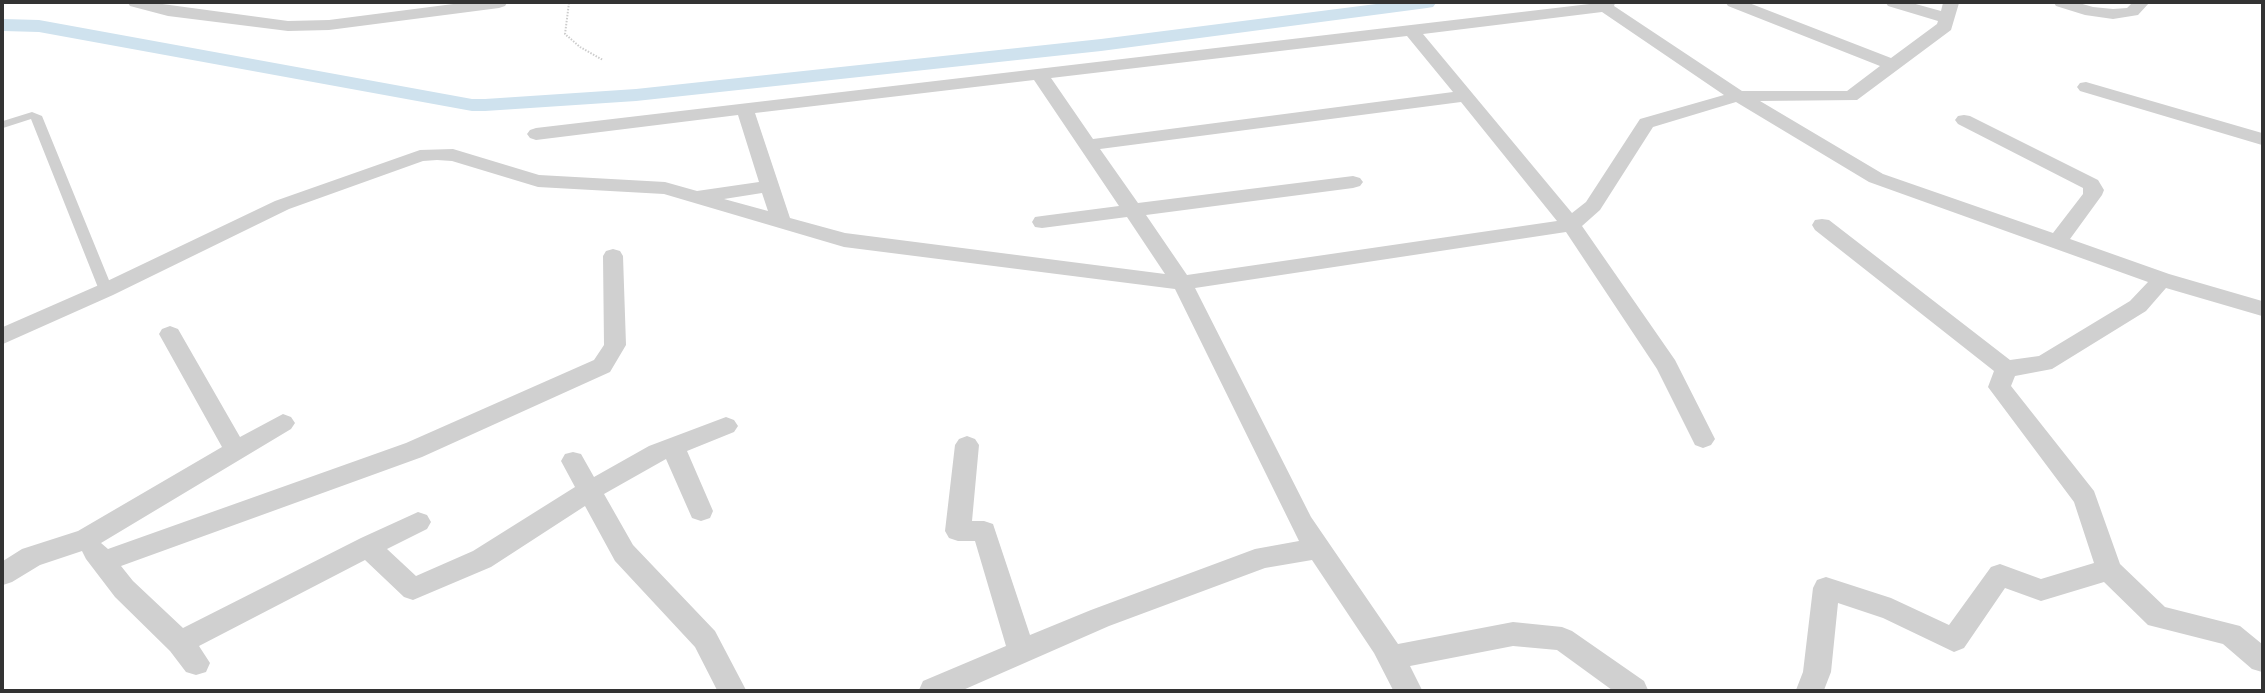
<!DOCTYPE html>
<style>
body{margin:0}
#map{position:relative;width:2265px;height:693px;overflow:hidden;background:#fff;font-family:Helvetica,sans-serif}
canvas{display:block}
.frame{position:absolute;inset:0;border:4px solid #333;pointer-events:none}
</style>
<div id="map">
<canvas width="2265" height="693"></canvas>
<div class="frame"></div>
</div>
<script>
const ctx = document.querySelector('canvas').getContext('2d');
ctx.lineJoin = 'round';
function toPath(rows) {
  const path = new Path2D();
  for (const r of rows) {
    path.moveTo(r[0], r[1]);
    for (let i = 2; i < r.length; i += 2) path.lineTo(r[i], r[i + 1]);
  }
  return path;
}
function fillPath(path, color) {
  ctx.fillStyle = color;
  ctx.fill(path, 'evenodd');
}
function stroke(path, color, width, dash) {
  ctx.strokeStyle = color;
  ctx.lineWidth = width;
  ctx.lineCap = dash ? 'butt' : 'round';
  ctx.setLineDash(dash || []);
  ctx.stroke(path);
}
fillPath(toPath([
 [1384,3,1436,3,1433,7,1427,8,1101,51,636,101,485,111,472,111,39,32,3,31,3,19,39,20,472,99,485,99,636,89,1101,39,1384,3]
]), '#cfe2ee');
stroke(toPath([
 [569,3,565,34,580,47,603,60]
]), '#cdcdcd', 2, [1.5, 1.5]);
fillPath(toPath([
 [32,112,42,116,113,290,111,293,106,295,99,290,31,119,3,128,3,121,32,112]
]), '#d0d0d0');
fillPath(toPath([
 [128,3,155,3,288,21,329,20,461,3,507,3,505,6,499,8,329,30,288,31,168,16,130,6,128,3],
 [1598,3,1615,3,1614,6,1742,91,1847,91,1880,66,1728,6,1726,3,1749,3,1891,58,1937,24,1938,21,1888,6,1886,3,1912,3,1941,11,1943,3,1959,3,1951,30,1857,100,1760,101,1883,174,2053,233,2083,194,2083,188,1958,124,1955,120,1958,116,1964,115,1970,116,2098,180,2104,190,2102,195,2070,239,2169,274,2262,301,2262,316,2166,288,2146,311,2052,369,2015,376,2011,386,2094,491,2120,564,2165,607,2240,626,2262,644,2262,672,2252,669,2223,644,2148,625,2104,582,2041,601,2005,588,1964,648,1954,652,1883,618,1838,603,1831,672,1824,690,1796,690,1803,672,1813,588,1817,580,1826,577,1891,598,1949,625,1991,567,2000,564,2041,579,2094,563,2074,502,1988,387,1994,371,1815,230,1812,225,1815,220,1822,219,1829,220,2010,360,2039,356,2130,301,2148,282,1869,182,1736,102,1653,127,1600,210,1582,226,1675,360,1715,439,1711,445,1703,448,1695,445,1657,369,1566,232,1195,288,1311,517,1398,644,1513,622,1562,627,1572,631,1644,681,1648,690,1612,690,1557,650,1513,646,1410,666,1422,690,1393,690,1374,653,1312,560,1265,568,1109,626,963,690,919,690,923,681,1006,646,975,541,958,541,949,538,945,531,955,445,959,439,967,436,975,439,979,445,972,521,984,521,993,524,1030,635,1091,610,1255,549,1299,541,1175,289,844,247,664,194,538,187,452,161,437,160,423,161,289,209,113,295,3,344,3,327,99,285,275,201,420,150,453,149,539,175,665,182,697,191,759,182,738,115,536,140,530,138,527,134,530,130,536,128,1598,3],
 [1602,12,1724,95,1640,119,1586,202,1572,213,1423,34,1602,12],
 [1407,36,1453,92,1093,139,1051,78,1407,36],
 [1034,80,1119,206,1042,216,1035,217,1032,222,1035,227,1042,228,1127,217,1165,274,845,233,790,218,755,113,1034,80],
 [1461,102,1557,221,1187,275,1146,215,1353,188,1360,186,1363,182,1360,178,1353,176,1138,203,1100,149,1461,102],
 [762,193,768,211,724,199,762,193],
 [2054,3,2079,3,2093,7,2113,9,2127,8,2132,3,2149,3,2138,15,2113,19,2085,15,2056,6,2054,3],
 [2086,82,2262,133,2262,145,2080,91,2077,87,2080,83,2086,82],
 [613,249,620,251,623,256,626,345,610,372,422,457,121,566,133,581,183,628,361,538,418,512,427,515,431,522,427,529,387,549,416,576,473,551,575,487,561,461,565,454,573,452,581,454,594,477,649,446,726,417,734,420,738,426,734,432,687,451,713,511,710,518,701,521,692,518,666,459,604,494,633,545,715,631,746,690,717,690,695,647,615,561,585,506,491,567,413,600,404,597,365,560,199,646,210,663,206,672,196,675,186,672,170,651,115,597,86,559,82,551,40,565,12,582,3,585,3,561,22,549,78,531,222,447,159,334,162,329,170,326,178,329,240,437,283,414,291,417,295,423,291,429,101,543,108,549,406,443,594,360,604,345,603,256,606,251,613,249]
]), '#d0d0d0');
</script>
